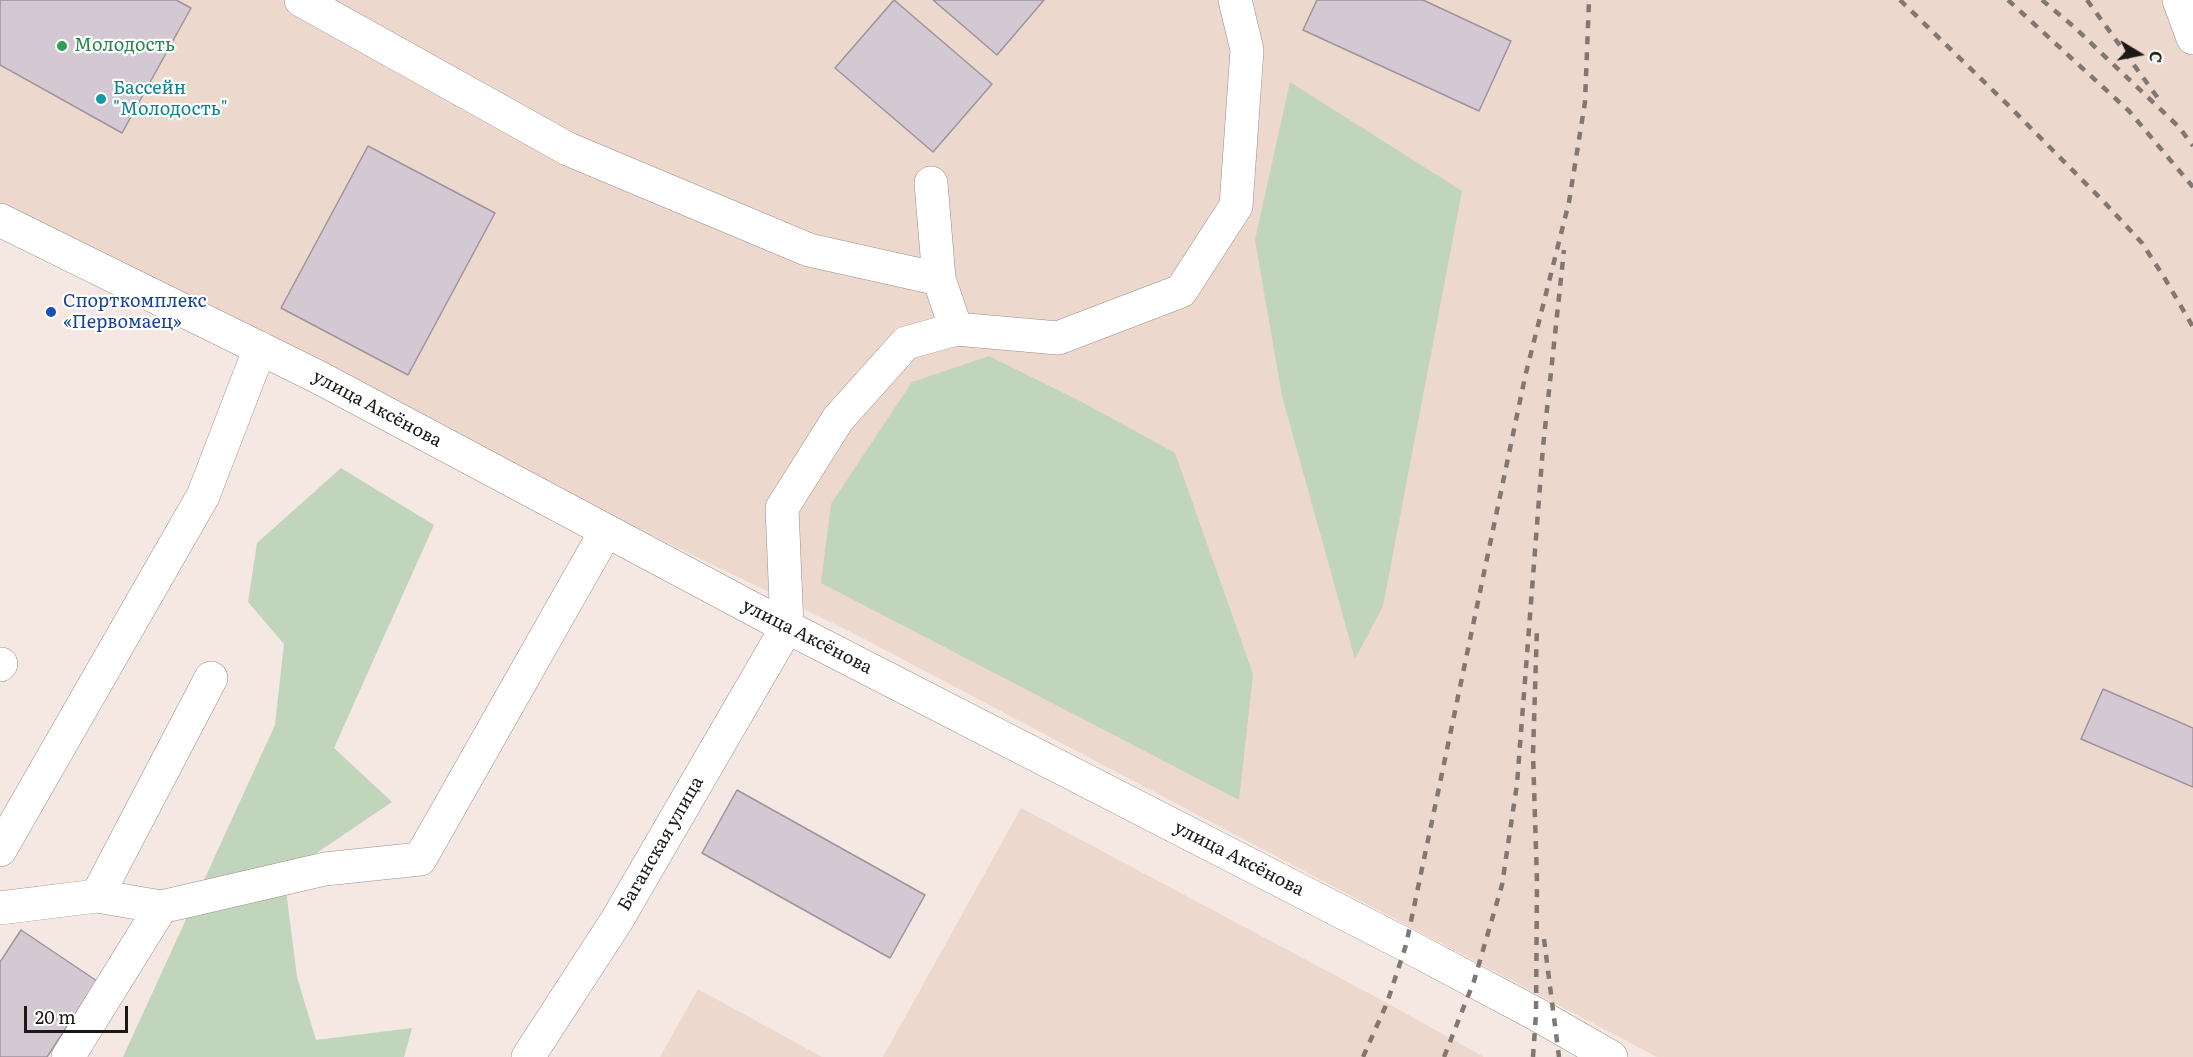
<!DOCTYPE html>
<meta charset="utf-8">
<style>
body{margin:0}
#map{position:relative;width:2193px;height:1057px;overflow:hidden;background:#f5e7e1;font-family:Literata,serif}
canvas{display:block}
.north{position:absolute;left:2109px;top:24px;width:60px;height:60px;-webkit-text-stroke:4px #fff;paint-order:stroke;rotate:100deg;font-size:16px;font-weight:700;line-height:24px;text-align:center;color:#1c1815}
.north::after{content:'';display:block;margin:auto;width:21px;height:27px;background:#1c1815;clip-path:polygon(50% 0,100% 100%,50% 72%,0 100%)}
.scale{position:absolute;left:24px;top:1006px;width:104px;height:27px;box-sizing:border-box;border:3px solid #1c1815;border-top:0;padding-left:8px;font-size:18px;line-height:21px;white-space:nowrap;color:#1c1815;-webkit-text-stroke:4px #fff;paint-order:stroke}
</style>
<div id="map">
<canvas width="2193" height="1057"></canvas>
<div class="north">С</div>
<div class="scale">20 m</div>
</div>
<script>
const ctx = document.querySelector('canvas').getContext('2d');
ctx.lineJoin = 'round';
function fillPath(path, color) {
  ctx.fillStyle = color;
  ctx.fill(path, 'evenodd');
}
function toPath(rows) {
  const path = new Path2D();
  for (const r of rows) {
    path.moveTo(r[0], r[1]);
    for (let i = 2; i < r.length; i += 2) path.lineTo(r[i], r[i + 1]);
  }
  return path;
}
function stroke(path, color, width, dash) {
  ctx.strokeStyle = color;
  ctx.lineWidth = width;
  ctx.lineCap = dash ? 'butt' : 'round';
  ctx.setLineDash(dash || []);
  ctx.stroke(path);
}
function label(font, color, halo, rows, align = 'center') {
  ctx.font = font + ' Literata,serif';
  ctx.lineWidth = 4.5;
  ctx.setLineDash([]);
  ctx.textBaseline = 'middle';
  ctx.strokeStyle = halo;
  ctx.fillStyle = color;
  for (const [text, x, y, turn = 0] of rows) {
    ctx.save();
    ctx.translate(x, y);
    ctx.rotate((+turn || 0) * Math.PI / 180);
    ctx.textAlign = isNaN(turn) ? turn : align;
    if (halo) ctx.strokeText(text, 0, 0);
    ctx.fillText(text, 0, 0);
    ctx.restore();
  }
}
fillPath(toPath([
 [0,0,2193,0,2193,1057,1657,1057,851,632,0,218],
 [1021,808,1387,1003,1484,1057,883,1057],
 [698,989,822,1057,660,1057]
]), '#edd8ce');
fillPath(toPath([
 [1290,82,1462,191,1383,606,1355,659,1282,396,1255,240],
 [989,356,1082,402,1175,453,1253,674,1239,800,821,583,831,504,912,382],
 [341,468,434,525,334,748,392,802,284,875,297,977,316,1040,412,1028,404,1057,123,1057,275,725,284,644,248,602,257,543]
]), '#c1d4bc');
const building = toPath([
 [0,0,176,0,191,8,122,133,0,65,0,0],
 [894,0,992,84,933,152,835,68,894,0],
 [933,0,1044,0,997,55,933,0],
 [1317,0,1423,0,1511,41,1479,111,1303,30,1317,0],
 [368,146,495,213,408,375,281,308,368,146],
 [2103,689,2193,728,2193,787,2081,739,2103,689],
 [737,790,925,895,890,958,702,853,737,790],
 [21,930,97,981,47,1057,0,1057,0,962,21,930]
]);
fillPath(building, '#d4c9d3');
stroke(building, '#9e949d', 1.5);
const minor = toPath([
 [301,0,568,149,809,250,939,279],
 [2179,0,2193,38],
 [931,183,939,279,956,329],
 [0,220,318,377,787,627,1406,945,1536,1014,1611,1057],
 [787,627,782,508,838,419,906,343,956,329,1058,338,1181,291,1236,206,1247,50,1235,0],
 [0,665,1,664],
 [0,850,203,496,260,348],
 [97,896,161,907,325,869,420,859,606,531],
 [0,908,97,896,211,678],
 [68,1057,161,907],
 [528,1057,617,920,787,627]
]);
stroke(minor, '#9b8e88', 34);
stroke(minor, '#fff', 33);
stroke(toPath([
 [1900,0,2009,106,2105,203,2142,243,2164,277,2193,327],
 [2008,0,2129,111,2193,187],
 [2042,0,2073,26,2179,127,2193,146],
 [2087,0,2160,101],
 [1544,939,1559,1057],
 [1363,1057,1387,1003,1406,945,1525,377,1569,202,1585,102,1589,0],
 [1444,1057,1474,981,1502,885,1517,784,1543,447,1564,250],
 [1533,1057,1536,1014,1537,882,1533,754,1537,627]
]), '#817874', 4.5, [8, 8]);
for (const [x, y, r, color] of [
 [62,46,6,"#2e9e5b"],
 [101,99,6,"#0f9aa8"],
 [51,312,6,"#1a4fb4"]
]) {
  const dot = new Path2D();
  dot.arc(x, y, r, 0, 2 * Math.PI);
  ctx.fillStyle = color;
  ctx.fill(dot);
  stroke(dot, '#fff', 2);
}
label('18px', '#27864d', '#fff', [
 ["Молодость",74,46]
], 'left');
label('18px', '#0d838f', '#fff', [
 ["Бассейн",113,89],
 ["\"Молодость\"",113,110]
], 'left');
label('18px', '#164399', '#fff', [
 ["Спорткомплекс",63,302],
 ["«Первомаец»",63,323]
], 'left');
label('18px', '#1c1815', '#fff', [
 ["улица Аксёнова",377,409,28],
 ["улица Аксёнова",807,637,27],
 ["Баганская улица",661,844,-60],
 ["улица Аксёнова",1239,859,27]
]);
</script>
